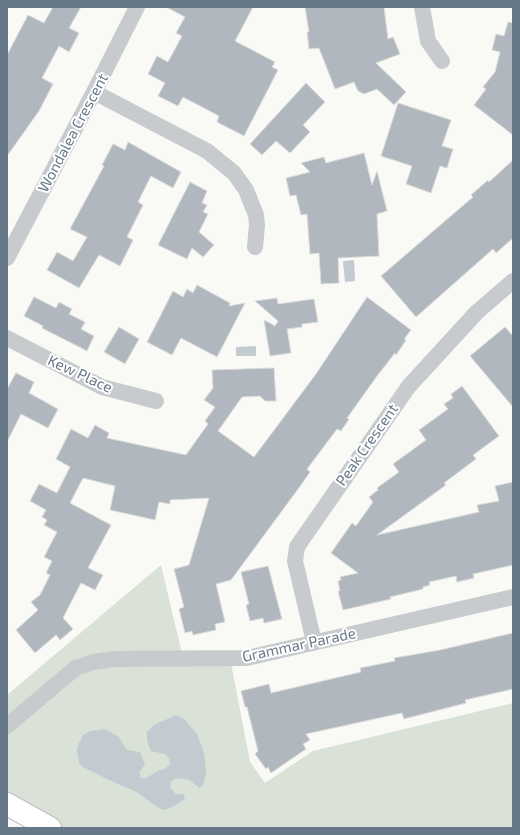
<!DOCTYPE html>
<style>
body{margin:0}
#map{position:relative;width:520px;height:835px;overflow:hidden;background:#f9f9f6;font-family:"Exo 2",sans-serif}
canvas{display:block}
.frame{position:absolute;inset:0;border:8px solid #677889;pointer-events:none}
</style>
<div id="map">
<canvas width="520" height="835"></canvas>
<div class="frame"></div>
</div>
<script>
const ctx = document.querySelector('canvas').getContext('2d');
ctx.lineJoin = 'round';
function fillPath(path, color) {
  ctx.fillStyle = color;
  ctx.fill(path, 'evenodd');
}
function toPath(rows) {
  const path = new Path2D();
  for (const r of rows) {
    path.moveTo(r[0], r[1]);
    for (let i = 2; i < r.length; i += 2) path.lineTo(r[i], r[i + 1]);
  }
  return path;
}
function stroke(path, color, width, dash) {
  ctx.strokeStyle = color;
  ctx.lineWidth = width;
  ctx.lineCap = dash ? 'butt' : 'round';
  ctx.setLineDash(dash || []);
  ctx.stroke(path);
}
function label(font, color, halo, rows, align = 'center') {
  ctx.font = font + ' "Exo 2",sans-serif';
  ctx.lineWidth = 4;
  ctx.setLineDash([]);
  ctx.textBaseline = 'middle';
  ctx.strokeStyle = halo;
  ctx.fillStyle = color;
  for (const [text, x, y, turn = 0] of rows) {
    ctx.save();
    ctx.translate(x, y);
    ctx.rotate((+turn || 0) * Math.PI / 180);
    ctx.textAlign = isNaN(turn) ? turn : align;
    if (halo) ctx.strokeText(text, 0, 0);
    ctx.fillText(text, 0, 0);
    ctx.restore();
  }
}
fillPath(toPath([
 [161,565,183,658,230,658,250,762,265,783,313,751,513,703,513,828,50,828,7,804,7,695]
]), '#dae1d7');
fillPath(toPath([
 [354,260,355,281,345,282,343,261],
 [256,346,256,356,236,356,236,347],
 [176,715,184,719,197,734,204,753,206,772,204,783,200,788,189,780,178,778,172,780,170,786,172,790,176,794,183,794,185,799,172,807,164,810,160,809,137,792,109,780,83,767,79,763,77,751,78,745,83,735,91,731,104,729,118,736,127,750,140,752,145,764,139,773,141,778,146,778,160,770,165,769,170,764,169,758,165,754,151,751,147,740,147,732,154,725]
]), '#c1cbd0');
const building = toPath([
 [53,7,81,7,69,28,79,33,69,52,59,46,42,78,53,84,39,111,7,156,7,55,28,15,44,23,53,7],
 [166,7,253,7,235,41,275,62,272,67,278,70,244,136,217,122,219,116,183,97,178,106,158,96,165,83,148,74,157,56,168,62,182,36,176,33,185,17,166,7],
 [305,7,384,7,388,39,393,37,400,54,376,63,406,92,394,105,377,89,364,94,358,91,354,82,335,89,319,48,309,49,307,32,309,32,305,7],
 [508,22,513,23,513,135,474,105,486,89,483,87,495,72,500,52,492,50,496,34,504,36,508,22],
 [306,83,325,102,303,125,310,132,290,153,276,141,262,155,250,144,306,83],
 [398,103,451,120,442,146,453,149,447,168,440,166,431,193,406,184,412,166,381,156,398,103],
 [128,142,181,172,173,188,151,176,138,202,143,205,127,237,133,240,120,266,99,255,79,288,47,270,57,252,73,261,87,237,70,229,104,166,102,165,113,144,125,150,128,142],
 [364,153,372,185,377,171,387,211,377,214,379,256,338,258,339,283,321,284,319,253,310,254,307,214,301,215,296,195,290,196,286,178,310,172,301,163,324,157,326,163,364,153],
 [513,160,513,238,496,253,493,249,416,317,381,276,473,197,471,195,488,180,489,182,513,160],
 [190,182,207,191,202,203,207,205,203,212,208,214,199,232,214,245,203,257,192,248,187,259,158,245,190,182],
 [197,285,230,303,229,306,245,303,217,357,181,338,172,355,147,342,173,291,183,297,187,289,193,293,197,285],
 [34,297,56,308,59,302,72,309,69,314,85,322,81,329,94,336,87,351,42,328,43,326,24,316,34,297],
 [367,297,411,330,404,339,406,340,396,355,395,353,377,376,347,418,349,419,341,431,337,429,307,469,310,472,301,485,231,580,216,584,225,622,215,624,216,630,193,635,192,631,185,633,179,609,184,607,174,569,189,565,209,498,170,500,170,504,159,502,155,520,110,510,115,486,83,478,70,503,111,525,88,568,103,575,95,590,81,583,63,618,73,629,60,640,56,635,35,653,16,630,38,610,31,602,40,595,50,575,46,573,52,561,44,557,57,532,44,525,47,520,42,517,46,510,30,501,39,484,57,493,70,467,56,459,71,429,88,438,95,425,109,433,107,438,186,455,208,424,205,421,215,407,204,400,213,388,212,370,274,368,276,401,265,401,260,396,242,397,218,431,254,457,316,374,367,297],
 [277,298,278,304,314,299,318,322,302,324,302,327,287,329,291,353,270,356,264,320,275,326,278,321,255,301,277,298],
 [119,327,139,339,125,364,104,352,119,327],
 [505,327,513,336,513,407,470,356,505,327],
 [16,373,34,382,29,393,58,409,48,428,21,414,7,442,7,389,16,373],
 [462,386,499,436,473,455,476,459,444,483,446,485,377,535,479,512,477,505,499,501,495,486,513,482,513,565,473,574,474,578,457,582,456,576,429,582,430,585,423,587,423,589,390,597,391,599,343,610,338,591,340,591,338,581,341,580,340,577,358,573,331,553,352,523,356,526,373,502,369,497,378,490,377,488,399,472,393,464,426,440,419,430,448,409,444,404,453,398,451,394,462,386],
 [268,566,282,619,264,623,263,618,250,621,246,605,249,604,241,572,268,566],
 [513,633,513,689,465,700,466,703,404,719,402,713,306,734,310,740,303,744,306,749,271,773,268,767,266,769,255,754,258,751,247,707,245,707,241,691,269,684,271,693,361,672,360,668,395,661,394,658,440,650,513,633]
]);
fillPath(building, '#b0b7be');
stroke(building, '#dbdbd9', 1);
const primary = toPath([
 [7,804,50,828]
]);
stroke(primary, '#babec2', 24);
stroke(toPath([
 [422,7,428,41,442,61],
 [94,92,207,151,234,173,246,190,256,215,257,225,255,247],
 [7,258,94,92,137,7],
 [7,338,102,387,156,401],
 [314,642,295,561,297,547,301,541,409,386,477,312,513,281],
 [7,726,66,676,76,668,93,662,115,659,247,658,513,597]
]), '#c7cbce', 16);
stroke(primary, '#fff', 22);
label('15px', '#677889', '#fff', [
 ["Wondalea Crescent",73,133,-62],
 ["Kew Place",80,374,25],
 ["Peak Crescent",367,445,-55],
 ["Grammar Parade",299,645,-12]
]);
</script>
